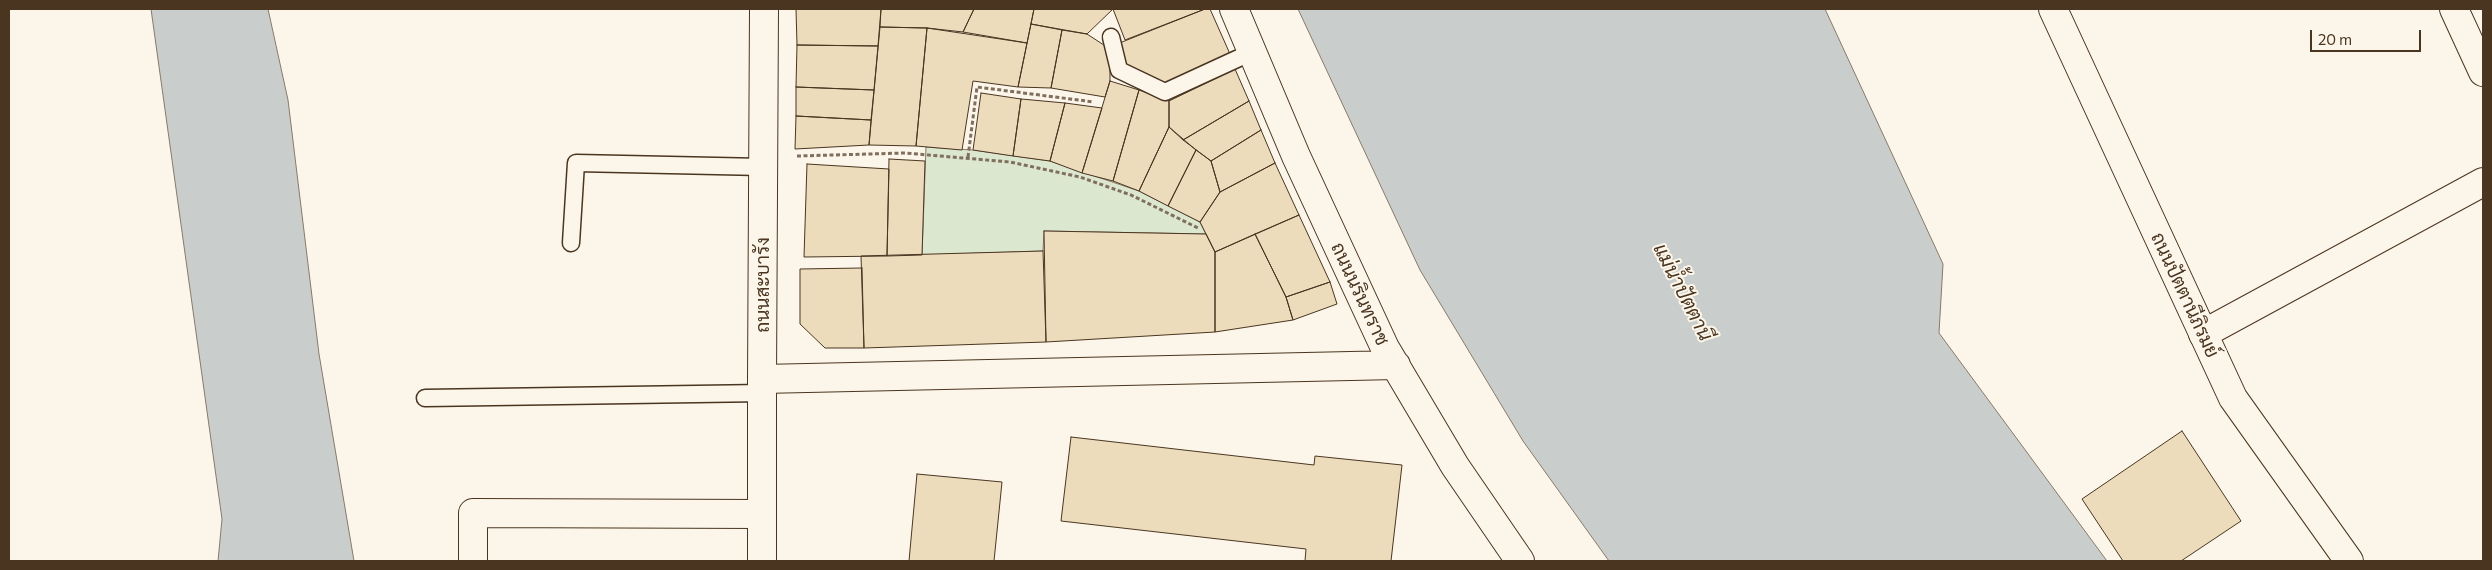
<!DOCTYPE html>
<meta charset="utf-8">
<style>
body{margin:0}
#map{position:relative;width:2492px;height:570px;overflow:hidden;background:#fbf6e9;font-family:Commissioner,sans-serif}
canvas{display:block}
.frame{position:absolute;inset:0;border:10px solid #4a3520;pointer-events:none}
.scale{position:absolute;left:2310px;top:30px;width:111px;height:22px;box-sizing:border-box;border:2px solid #4a3520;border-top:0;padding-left:6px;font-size:15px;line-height:18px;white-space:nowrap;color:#4a3520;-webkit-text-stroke:4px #fbf6e9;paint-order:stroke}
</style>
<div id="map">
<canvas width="2492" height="570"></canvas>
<div class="frame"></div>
<div class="scale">20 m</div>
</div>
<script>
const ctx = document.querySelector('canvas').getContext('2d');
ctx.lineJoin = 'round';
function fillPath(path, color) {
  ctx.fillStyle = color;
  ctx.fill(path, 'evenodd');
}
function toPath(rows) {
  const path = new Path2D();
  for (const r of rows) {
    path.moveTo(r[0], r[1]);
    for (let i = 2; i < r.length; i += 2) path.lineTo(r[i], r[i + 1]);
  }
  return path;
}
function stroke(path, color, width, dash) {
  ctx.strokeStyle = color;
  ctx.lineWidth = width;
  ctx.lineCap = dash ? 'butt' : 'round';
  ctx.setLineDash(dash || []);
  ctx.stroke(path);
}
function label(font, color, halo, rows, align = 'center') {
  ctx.font = font + ' Commissioner,Sarabun,sans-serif';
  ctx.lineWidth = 4;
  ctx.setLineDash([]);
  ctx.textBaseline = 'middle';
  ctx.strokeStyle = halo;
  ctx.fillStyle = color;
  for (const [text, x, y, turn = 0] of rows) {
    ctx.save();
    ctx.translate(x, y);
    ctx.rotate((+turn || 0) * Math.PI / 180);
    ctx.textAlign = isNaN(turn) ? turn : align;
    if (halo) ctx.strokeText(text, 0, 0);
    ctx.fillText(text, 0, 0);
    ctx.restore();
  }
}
const green = toPath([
 [926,147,973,150,1050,161,1139,191,1200,222,1206,234,1044,231,1043,251,922,255,926,147]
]);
fillPath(green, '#dce7d0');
stroke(green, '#887966', 1);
const water = toPath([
 [151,9,268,9,288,100,319,354,354,561,218,561,222,519,151,9],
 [1298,9,1825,9,1943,264,1939,333,2107,561,1609,561,1523,441,1420,270,1298,9]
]);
fillPath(water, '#c9cecd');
stroke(water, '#887966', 1);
const building = toPath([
 [796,9,881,9,878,46,797,45,796,9],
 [881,9,974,9,963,32,927,28,880,27,881,9],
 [974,9,1034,9,1027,43,963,32,974,9],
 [1034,9,1113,9,1087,34,1031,24,1034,9],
 [1113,9,1205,9,1125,40,1113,9],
 [1205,9,1210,9,1230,54,1164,85,1123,68,1117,44,1205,9],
 [1031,24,1062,30,1051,88,1018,87,1031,24],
 [880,27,927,28,916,146,869,145,880,27],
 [927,28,1027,43,1018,87,973,81,962,150,916,146,927,28],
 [1062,30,1087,34,1110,49,1110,81,1105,97,1051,88,1062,30],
 [797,45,878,46,874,90,796,87,797,45],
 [1235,69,1249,101,1183,140,1169,127,1169,101,1235,69],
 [1110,81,1139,90,1113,181,1082,173,1110,81],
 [796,87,874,90,871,120,796,116,796,87],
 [1139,90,1169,101,1169,127,1139,191,1113,181,1139,90],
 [981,93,1021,99,1013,156,973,150,981,93],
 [1021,99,1065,103,1050,161,1013,156,1021,99],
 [1249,101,1261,130,1211,161,1183,140,1249,101],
 [1065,103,1102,108,1082,173,1050,161,1065,103],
 [796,116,871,120,869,145,795,149,796,116],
 [1169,127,1196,150,1168,206,1139,191,1169,127],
 [1261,130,1275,163,1220,192,1211,161,1261,130],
 [1196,150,1211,161,1220,192,1200,222,1168,206,1196,150],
 [889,159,925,161,922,255,887,256,889,159],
 [1275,163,1299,215,1215,252,1200,222,1220,192,1275,163],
 [807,164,889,169,887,256,804,257,807,164],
 [1299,215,1330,282,1286,297,1255,234,1299,215],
 [1044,231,1206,234,1215,252,1215,332,1046,342,1044,231],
 [1255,234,1286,297,1293,320,1215,332,1215,252,1255,234],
 [1043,251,1046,342,864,348,861,256,1043,251],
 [862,268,864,348,825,348,800,324,800,269,862,268],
 [1330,282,1337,304,1293,320,1286,297,1330,282],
 [2182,431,2241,521,2181,561,2123,561,2082,499,2182,431],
 [1071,437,1314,465,1315,456,1402,465,1391,561,1305,561,1306,549,1061,521,1071,437],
 [917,474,1002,482,994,561,909,561,917,474]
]);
fillPath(building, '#ecdcbc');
stroke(building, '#4a3520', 1);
const lane = toPath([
 [1111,37,1119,70,1165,92,1252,52],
 [571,243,576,163,763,167],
 [425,398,764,393]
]);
const street = toPath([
 [2454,9,2483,72],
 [2203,334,2483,182],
 [762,379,764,9],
 [473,561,473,513,761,514]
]);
const secondary = toPath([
 [1234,9,1296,156,1385,348,1455,466,1520,561],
 [2053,9,2233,398,2349,561],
 [762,561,762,379,1396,365]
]);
stroke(lane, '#4a3520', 19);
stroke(street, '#4a3520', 30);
stroke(secondary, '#4a3520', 30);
stroke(toPath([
 [797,156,905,153,1010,162,1080,177,1131,195,1200,229],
 [968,157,977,87,1094,102]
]), '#7f6f5c', 3, [4, 2.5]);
stroke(lane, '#fbf6e9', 16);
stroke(street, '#fbf6e9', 28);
stroke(secondary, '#fbf6e9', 28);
label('19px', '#4a3520', '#fbf6e9', [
 ["ถนนสะบารัง",763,285,-90],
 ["ถนนนรินทราช",1360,294,65],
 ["ถนนปัตตานีภิรมย์",2185,295,65]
]);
label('italic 20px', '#4a3520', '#fbf6e9', [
 ["แม่น้ำปัตตานี",1683,292,63]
]);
</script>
